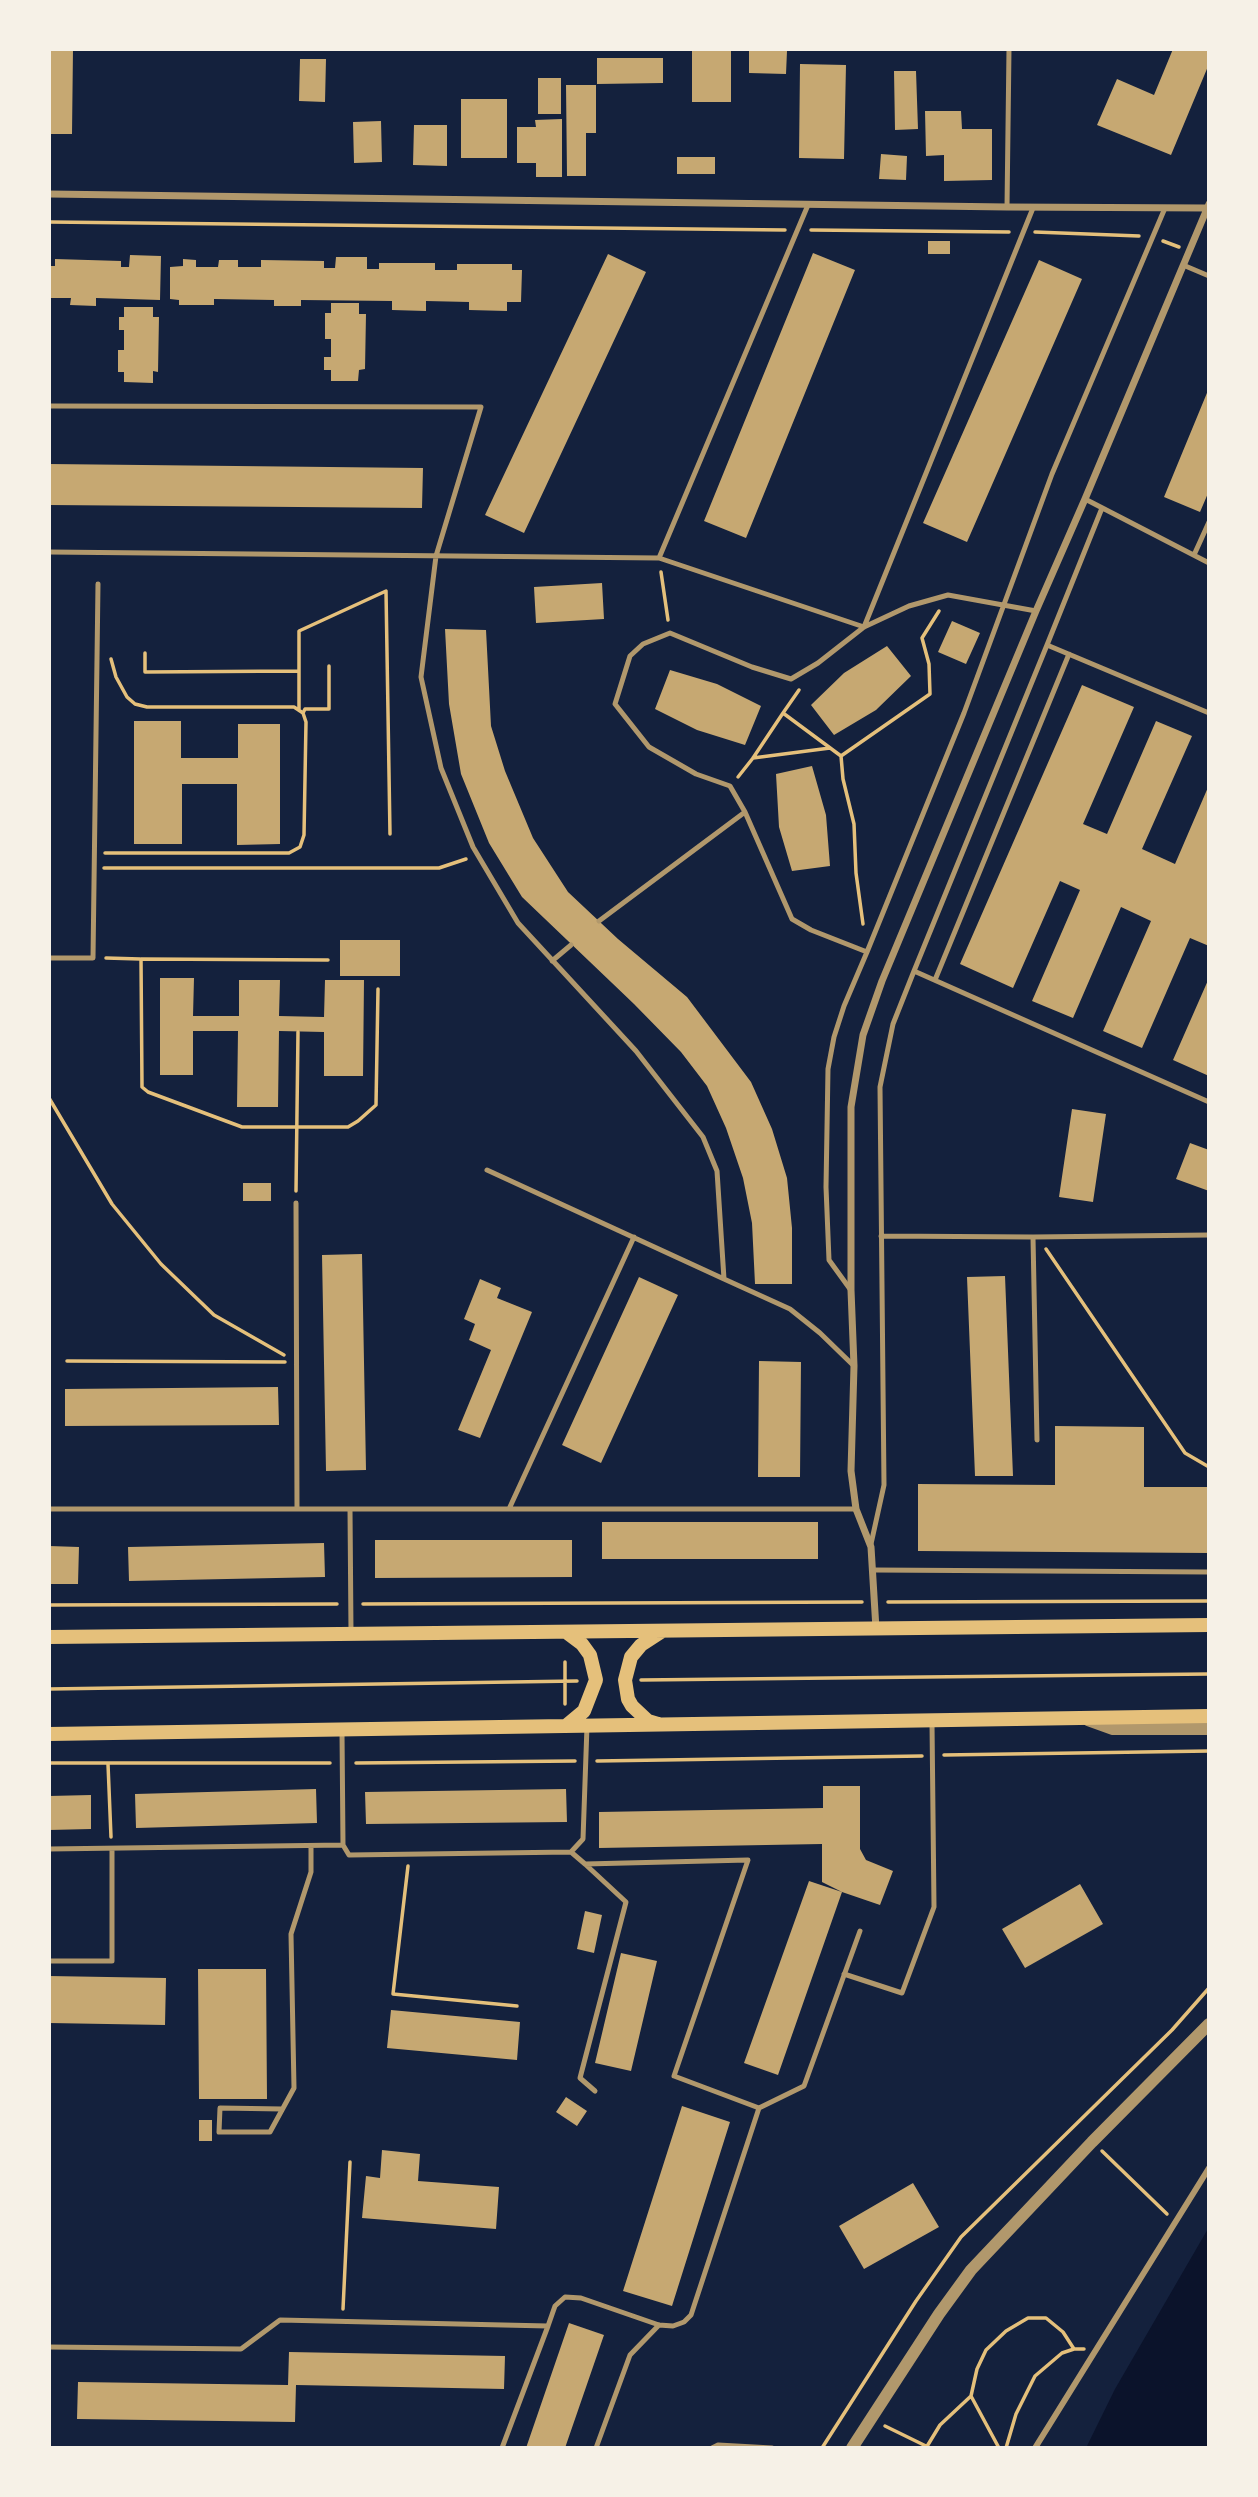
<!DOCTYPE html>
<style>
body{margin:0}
#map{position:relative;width:1258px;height:2497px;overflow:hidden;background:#14213d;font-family:Roboto,sans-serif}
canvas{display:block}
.frame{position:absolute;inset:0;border:51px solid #f6f1e7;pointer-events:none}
</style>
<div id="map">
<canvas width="1258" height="2497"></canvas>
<div class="frame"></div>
</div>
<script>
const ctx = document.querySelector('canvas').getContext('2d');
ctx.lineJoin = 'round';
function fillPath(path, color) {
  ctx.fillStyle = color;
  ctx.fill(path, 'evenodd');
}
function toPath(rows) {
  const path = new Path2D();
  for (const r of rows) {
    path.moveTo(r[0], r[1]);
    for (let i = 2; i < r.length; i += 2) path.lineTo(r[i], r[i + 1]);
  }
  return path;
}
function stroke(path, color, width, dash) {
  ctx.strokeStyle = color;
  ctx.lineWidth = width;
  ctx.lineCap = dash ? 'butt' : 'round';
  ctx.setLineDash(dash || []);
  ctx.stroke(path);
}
fillPath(toPath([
 [1209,2227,1209,2448,1086,2448,1115,2389]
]), '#0b132b');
fillPath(toPath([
 [49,49,73,49,72,134,49,134],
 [692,49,731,49,731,102,692,102],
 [1173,49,1209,49,1209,64,1171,155,1097,125,1117,79,1154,95],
 [749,50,787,51,786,74,749,73],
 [597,58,663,58,663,83,597,84],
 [300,59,326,59,325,102,299,101],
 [800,64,846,65,844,159,799,158],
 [894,71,916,71,918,129,895,130],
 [538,78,561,78,561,114,538,114],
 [566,85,596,85,596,133,586,133,586,176,567,176],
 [461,99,507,99,507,158,461,158],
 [925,111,961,111,962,129,992,129,992,180,944,181,944,155,926,156],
 [562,119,562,177,536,177,536,163,517,163,517,127,536,127,535,120],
 [381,121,382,162,354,163,353,122],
 [414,125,447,125,447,166,413,165],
 [881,154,907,156,906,180,879,179],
 [677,157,715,157,715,174,677,174],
 [928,241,950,241,950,254,928,254],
 [813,253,855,270,746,538,704,521],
 [608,254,646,272,524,533,485,515],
 [130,255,161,256,160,300,96,298,96,306,70,305,71,298,49,298,49,266,55,266,55,259,121,261,121,267,129,267],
 [336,257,367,257,367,269,379,269,379,263,435,263,435,270,457,270,457,264,512,264,512,270,522,270,521,302,507,302,507,311,469,310,469,302,426,301,426,311,392,310,392,301,301,300,301,306,274,306,274,300,214,299,214,305,179,305,179,300,170,299,170,267,183,266,183,259,196,260,196,267,218,267,219,260,238,260,238,267,261,267,261,260,324,261,324,268,335,268],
 [1039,260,1082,279,967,542,923,523],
 [331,303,359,303,359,314,366,314,365,369,359,370,358,381,331,381,331,370,324,370,324,357,331,357,331,339,325,339,325,313,331,313],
 [124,307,153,307,153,317,159,317,158,372,153,371,153,383,124,382,124,372,118,372,118,350,124,350,124,330,119,330,119,317,124,317],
 [1209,388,1209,491,1200,512,1164,497],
 [49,464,423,468,422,508,49,505],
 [602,583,604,619,536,623,534,587],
 [952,621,980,633,966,664,938,652],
 [445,629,486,630,491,726,505,771,533,838,568,892,618,939,687,997,751,1082,772,1129,787,1178,792,1228,792,1284,755,1284,752,1223,743,1178,726,1128,707,1086,681,1052,634,1004,522,897,489,843,461,774,449,704],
 [887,646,911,676,876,710,834,735,811,705,844,673],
 [670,670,717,684,761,706,745,745,697,730,655,709],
 [1082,685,1134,707,1083,824,1107,834,1156,721,1192,736,1142,849,1175,864,1209,785,1209,946,1190,938,1142,1048,1103,1031,1151,921,1121,907,1073,1018,1032,1001,1080,890,1060,881,1013,988,960,964],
 [134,721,181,721,181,758,238,758,238,724,280,724,280,844,237,845,237,784,182,784,182,844,134,844],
 [812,766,826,815,830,866,792,871,779,827,776,774],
 [340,940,400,940,400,976,340,976],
 [160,978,194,978,193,1016,239,1016,239,980,280,980,279,1016,324,1017,325,980,364,980,363,1076,324,1076,324,1032,279,1031,278,1107,237,1107,238,1031,193,1031,193,1075,160,1075],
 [1209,978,1209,1076,1173,1060],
 [1072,1109,1106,1114,1093,1202,1059,1197],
 [1190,1143,1209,1150,1209,1191,1176,1179],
 [243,1183,271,1183,271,1201,243,1201],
 [362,1254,366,1470,326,1471,322,1255],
 [1005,1276,1013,1476,975,1476,967,1277],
 [639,1277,678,1295,601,1463,562,1445],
 [480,1279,501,1288,497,1298,532,1312,480,1438,458,1430,491,1350,469,1340,475,1324,464,1319],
 [759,1361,801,1362,800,1477,758,1477],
 [278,1387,279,1425,65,1426,65,1389],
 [1055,1426,1144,1427,1144,1487,1209,1487,1209,1553,918,1551,918,1484,1055,1485],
 [602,1522,818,1522,818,1559,602,1559],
 [375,1540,572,1540,572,1577,375,1578],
 [324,1543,325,1577,129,1581,128,1547],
 [49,1546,79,1547,78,1584,49,1584],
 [823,1786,860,1786,860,1849,866,1860,893,1871,880,1905,842,1892,822,1882,822,1844,599,1848,599,1812,823,1808],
 [316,1789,317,1823,136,1828,135,1794],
 [566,1789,567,1822,366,1824,365,1792],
 [91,1795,91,1829,49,1830,49,1796],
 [809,1881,842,1892,778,2075,744,2063],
 [1080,1884,1103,1924,1025,1968,1002,1929],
 [585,1911,602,1915,594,1953,577,1949],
 [621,1953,657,1961,631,2071,595,2063],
 [198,1969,266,1969,267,2099,199,2099],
 [49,1976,166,1978,165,2025,49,2023],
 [391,2010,520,2022,517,2060,387,2048],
 [566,2097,587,2111,577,2126,556,2112],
 [682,2106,730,2122,672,2306,623,2291],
 [199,2120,212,2120,212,2141,199,2141],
 [382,2150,420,2154,418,2181,499,2187,496,2229,362,2218,366,2176,380,2178],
 [913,2183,939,2227,864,2269,839,2226],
 [569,2323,604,2335,565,2448,526,2448],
 [289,2352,505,2356,504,2389,296,2385,295,2422,77,2419,78,2382,288,2385]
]), '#c6a872');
stroke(toPath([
 [49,222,785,230],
 [811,230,1009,232],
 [1035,232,1139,236],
 [1163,241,1179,247],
 [661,572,668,620],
 [145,653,145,672,299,671,299,631,386,591,390,834],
 [799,690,783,713,841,756,843,779,854,824,856,873,863,924],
 [299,710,299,671],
 [303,713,305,709,329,709,329,666],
 [841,756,930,694,929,664,922,638,939,611],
 [753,758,830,748],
 [738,777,753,758,783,713],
 [105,853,289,853,300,847,304,835,306,722,303,713,294,707,147,707,135,704,127,697,116,677,111,659],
 [104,868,439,868,466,859],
 [106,958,140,959],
 [328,960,141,959,142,1087,148,1092,242,1127,348,1127,358,1121,376,1105,378,989],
 [49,1098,112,1204,161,1264,214,1315,284,1355],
 [296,1191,298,1032],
 [1046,1249,1185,1453,1209,1467],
 [67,1361,285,1362],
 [888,1602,1209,1601],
 [363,1604,862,1602],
 [49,1605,337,1604],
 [641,1680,1209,1674],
 [49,1689,577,1681],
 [565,1704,565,1662],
 [944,1755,1209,1751],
 [597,1761,922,1756],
 [49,1763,330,1763],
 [356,1763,575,1761],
 [108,1764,111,1837],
 [408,1866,393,1994,517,2006],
 [1102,2151,1167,2214],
 [343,2309,350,2162],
 [885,2426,930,2448],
 [822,2448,916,2301,961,2237,1172,2030,1209,1988],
 [926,2448,940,2425,971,2396],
 [999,2448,971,2396,977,2369,986,2350,1006,2331,1028,2318,1046,2318,1063,2332,1074,2349],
 [1006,2448,1016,2414,1035,2376,1062,2353,1074,2349,1084,2349]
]), '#e5c07b', 3.5);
stroke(toPath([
 [1007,207,1009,49],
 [1183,265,1209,276],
 [49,406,481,407,436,556,421,677,441,768,473,847,518,923,636,1051,703,1137,717,1171,724,1279,790,1309,820,1333,854,1366],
 [1085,499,1209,563],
 [1102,508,1047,645,1209,713],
 [49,552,659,558,808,205],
 [1194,555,1209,522],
 [659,558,864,627,1033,208],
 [745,812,730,786,696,774,649,747,615,704,630,656,643,644,670,633,752,667,791,679,818,663,864,627,909,606,948,595,1036,611],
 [599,921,745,812,792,919,811,930,867,952,844,1006,834,1037,828,1069,826,1187,829,1260,850,1289],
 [867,952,964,713,1052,474,1165,208],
 [49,958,93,958,98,584],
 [552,961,571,945],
 [914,971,1047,645],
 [935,980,1069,654],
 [487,1170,724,1279],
 [296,1203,297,1509],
 [881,1236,1033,1237,1209,1235],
 [1033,1237,1037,1440],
 [49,1509,856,1509],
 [350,1509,351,1632],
 [509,1509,634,1237],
 [871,1544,884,1485,880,1087,893,1024,914,971,1209,1102],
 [874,1570,1209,1572],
 [342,1732,343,1845,349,1855,571,1852,585,1864,748,1860,674,2076,759,2108],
 [49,1849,343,1845],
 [571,1852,583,1839,587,1726],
 [585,1864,626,1902,580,2078,595,2091],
 [49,1961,112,1961,112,1849],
 [844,1974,902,1993,934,1907,932,1723],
 [282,2109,220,2108,219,2132,270,2132,294,2088,291,1934,311,1872,311,1846],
 [548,2326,555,2306,565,2297,581,2298,659,2325,673,2326,684,2322,691,2315,759,2108,804,2086,860,1931],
 [49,2347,241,2349,280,2320,548,2326,502,2448],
 [596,2448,630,2355,659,2325],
 [712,2448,718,2445,772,2448]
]), '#b1986c', 5);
stroke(toPath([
 [1035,2448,1209,2168]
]), '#b1986c', 6);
stroke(toPath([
 [49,194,1007,207,1207,208],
 [876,1629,871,1547,856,1509,851,1471,854,1366,851,1290,851,1107,863,1035,882,981,1036,611,1085,499,1209,204]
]), '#b1986c', 7);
stroke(toPath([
 [1088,1720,1113,1729,1209,1729],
 [852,2448,939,2314,971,2270,1092,2142,1209,2024]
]), '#b1986c', 12);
stroke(toPath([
 [49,1637,1209,1625],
 [658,1724,648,1721,632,1706,628,1699,625,1680,631,1657,641,1645,661,1632],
 [566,1726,584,1711,596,1680,590,1655,582,1644,566,1632],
 [49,1734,1209,1716]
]), '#e5c07b', 14);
</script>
